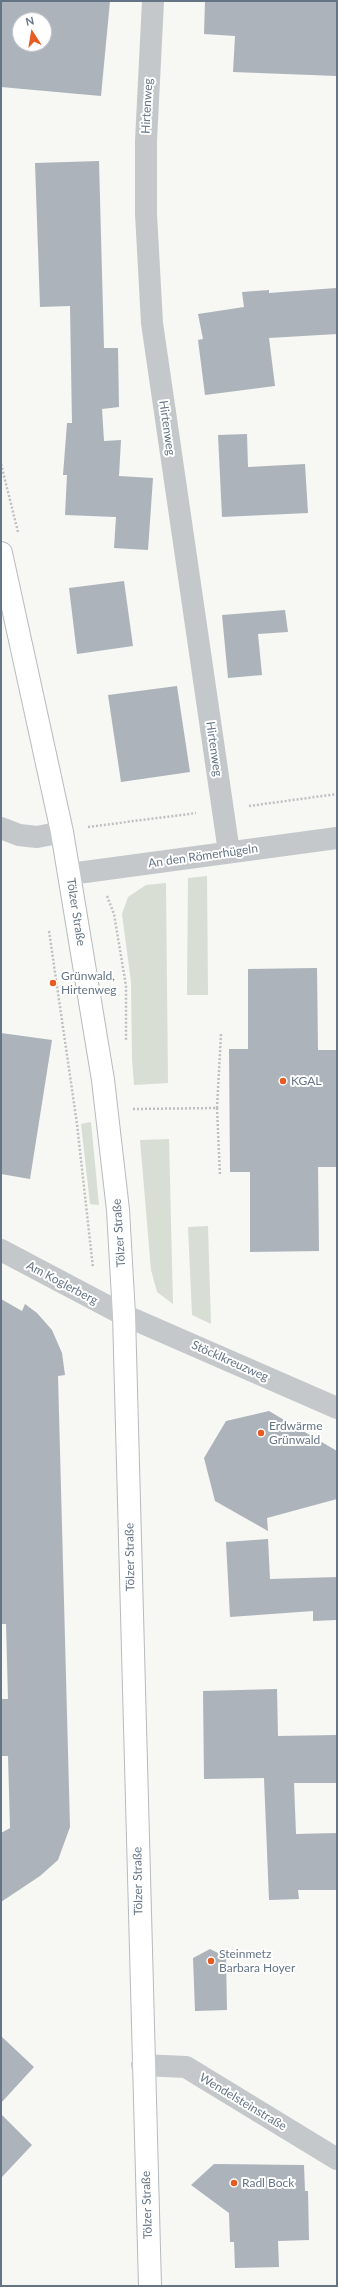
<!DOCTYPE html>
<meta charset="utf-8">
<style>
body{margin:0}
#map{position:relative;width:338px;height:2287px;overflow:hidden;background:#f7f7f4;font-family:Lato,sans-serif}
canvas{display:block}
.frame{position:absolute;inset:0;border:2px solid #657585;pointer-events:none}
.north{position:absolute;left:12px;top:12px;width:40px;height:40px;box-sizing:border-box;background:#fff;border:1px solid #c1c8ce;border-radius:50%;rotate:348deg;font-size:11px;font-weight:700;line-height:16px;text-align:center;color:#657585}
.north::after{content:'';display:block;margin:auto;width:14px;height:18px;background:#e75b23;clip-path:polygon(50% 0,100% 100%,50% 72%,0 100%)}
</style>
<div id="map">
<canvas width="338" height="2287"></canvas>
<div class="frame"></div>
<div class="north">N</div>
</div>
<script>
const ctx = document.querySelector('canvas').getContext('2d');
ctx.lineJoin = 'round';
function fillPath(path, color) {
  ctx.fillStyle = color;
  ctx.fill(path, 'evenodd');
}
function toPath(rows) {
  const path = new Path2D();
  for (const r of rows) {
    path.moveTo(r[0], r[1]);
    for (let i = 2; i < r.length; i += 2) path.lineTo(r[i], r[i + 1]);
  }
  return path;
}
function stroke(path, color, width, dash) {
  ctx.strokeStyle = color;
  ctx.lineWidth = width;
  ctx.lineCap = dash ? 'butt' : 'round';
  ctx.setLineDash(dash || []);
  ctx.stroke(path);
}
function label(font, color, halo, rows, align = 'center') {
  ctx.font = font + ' Lato,sans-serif';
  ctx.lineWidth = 4;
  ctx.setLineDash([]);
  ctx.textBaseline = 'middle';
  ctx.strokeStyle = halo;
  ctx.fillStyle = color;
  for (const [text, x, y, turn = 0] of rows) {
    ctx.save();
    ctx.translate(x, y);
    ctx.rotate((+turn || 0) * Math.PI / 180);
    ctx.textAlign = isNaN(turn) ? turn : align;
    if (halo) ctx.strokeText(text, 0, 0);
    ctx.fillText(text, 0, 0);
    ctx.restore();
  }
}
fillPath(toPath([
 [207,876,208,995,187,995,188,878],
 [166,883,168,1083,134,1085,132,1059,131,982,122,914,128,897,146,885],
 [91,1122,99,1205,90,1204,81,1124],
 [169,1139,173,1304,157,1292,151,1270,140,1140],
 [208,1226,211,1324,192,1315,188,1227]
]), '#d8ded4');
fillPath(toPath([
 [1,1,110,1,101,96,1,87],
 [20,20,44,20,44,44,20,44],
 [205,1,337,1,337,76,233,72,235,36,204,34],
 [99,161,104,348,118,348,119,407,102,409,104,441,121,440,119,476,153,478,148,550,114,548,116,517,65,515,67,475,63,475,67,423,72,423,70,306,40,307,35,163],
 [336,288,337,334,269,338,275,386,205,395,198,340,203,339,198,314,244,307,242,292,269,290,269,293],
 [247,434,248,467,305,464,308,513,222,517,218,435],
 [124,581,133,646,77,654,69,588],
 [285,610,288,632,258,634,262,675,228,678,222,615],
 [177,686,190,772,121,782,108,695],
 [317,968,318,1050,337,1050,337,1167,318,1167,319,1251,250,1252,250,1172,230,1172,229,1049,248,1049,248,969],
 [1,1033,52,1040,30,1179,1,1174],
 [1,1299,22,1311,25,1304,37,1313,52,1330,62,1353,65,1375,58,1376,70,1827,58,1860,40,1876,1,1902,1,1833,10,1828,8,1756,1,1756,1,1699,8,1699,6,1624,1,1624],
 [269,1411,337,1451,337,1499,267,1518,268,1531,215,1501,204,1458,226,1421],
 [268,1539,270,1579,337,1577,337,1620,313,1621,313,1611,230,1617,226,1542],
 [277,1689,278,1736,337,1735,337,1783,294,1783,296,1834,337,1833,337,1890,298,1890,299,1899,269,1900,264,1778,204,1779,203,1691],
 [210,1949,226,1957,227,2010,195,2011,193,1958],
 [1,2036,34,2067,1,2103],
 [1,2114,32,2145,1,2178],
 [214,2164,304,2165,305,2191,308,2191,309,2240,278,2241,279,2267,235,2268,234,2242,230,2242,229,2213,191,2185]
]), '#acb3ba');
const secondary = toPath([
 [1,553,62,832,103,1080,118,1210,124,1315,150,2286]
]);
stroke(secondary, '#b6bbc0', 24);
stroke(toPath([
 [1,464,18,532],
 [249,806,337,794],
 [88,827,196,813],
 [107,896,114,914,126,986,126,1041],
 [49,931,77,1124,93,1268],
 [217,1108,220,1176],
 [133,1109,217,1108,221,1034]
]), '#bec0c2', 2.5, [2, 2]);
stroke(toPath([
 [153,1,146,141,146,214,152,323,229,852],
 [1,828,19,835,37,837,62,832],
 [70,874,337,838],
 [1,1250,124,1315,337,1408],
 [142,2065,186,2067,337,2159]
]), '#c4c8cb', 22);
stroke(secondary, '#fff', 22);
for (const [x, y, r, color] of [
 [53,983,4,"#e75b23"],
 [283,1081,4,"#e75b23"],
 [261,1433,4,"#e75b23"],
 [211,1961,4,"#e75b23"],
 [234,2183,4,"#e75b23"]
]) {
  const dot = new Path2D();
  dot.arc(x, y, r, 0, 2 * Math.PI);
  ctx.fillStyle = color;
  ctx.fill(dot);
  stroke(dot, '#fff', 1.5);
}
label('12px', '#657585', '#fff', [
 ["Hirtenweg",147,106,-87],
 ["Hirtenweg",167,428,82],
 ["Hirtenweg",214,749,82],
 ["An den Römerhügeln",203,856,-8],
 ["Tölzer Straße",76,912,81],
 ["Tölzer Straße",119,1233,-94],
 ["Am Koglerberg",62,1283,28],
 ["Stöcklkreuzweg",230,1361,24],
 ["Tölzer Straße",130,1557,-91],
 ["Tölzer Straße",138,1881,-91],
 ["Wendelsteinstraße",243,2102,31],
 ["Tölzer Straße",147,2205,-92]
]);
label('12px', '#657585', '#fff', [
 ["Grünwald,",61,976],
 ["Hirtenweg",61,990],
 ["KGAL",291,1081],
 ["Erdwärme",269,1426],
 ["Grünwald",269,1440],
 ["Steinmetz",219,1954],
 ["Barbara Hoyer",219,1968],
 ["Radl Bock",242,2183]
], 'left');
</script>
